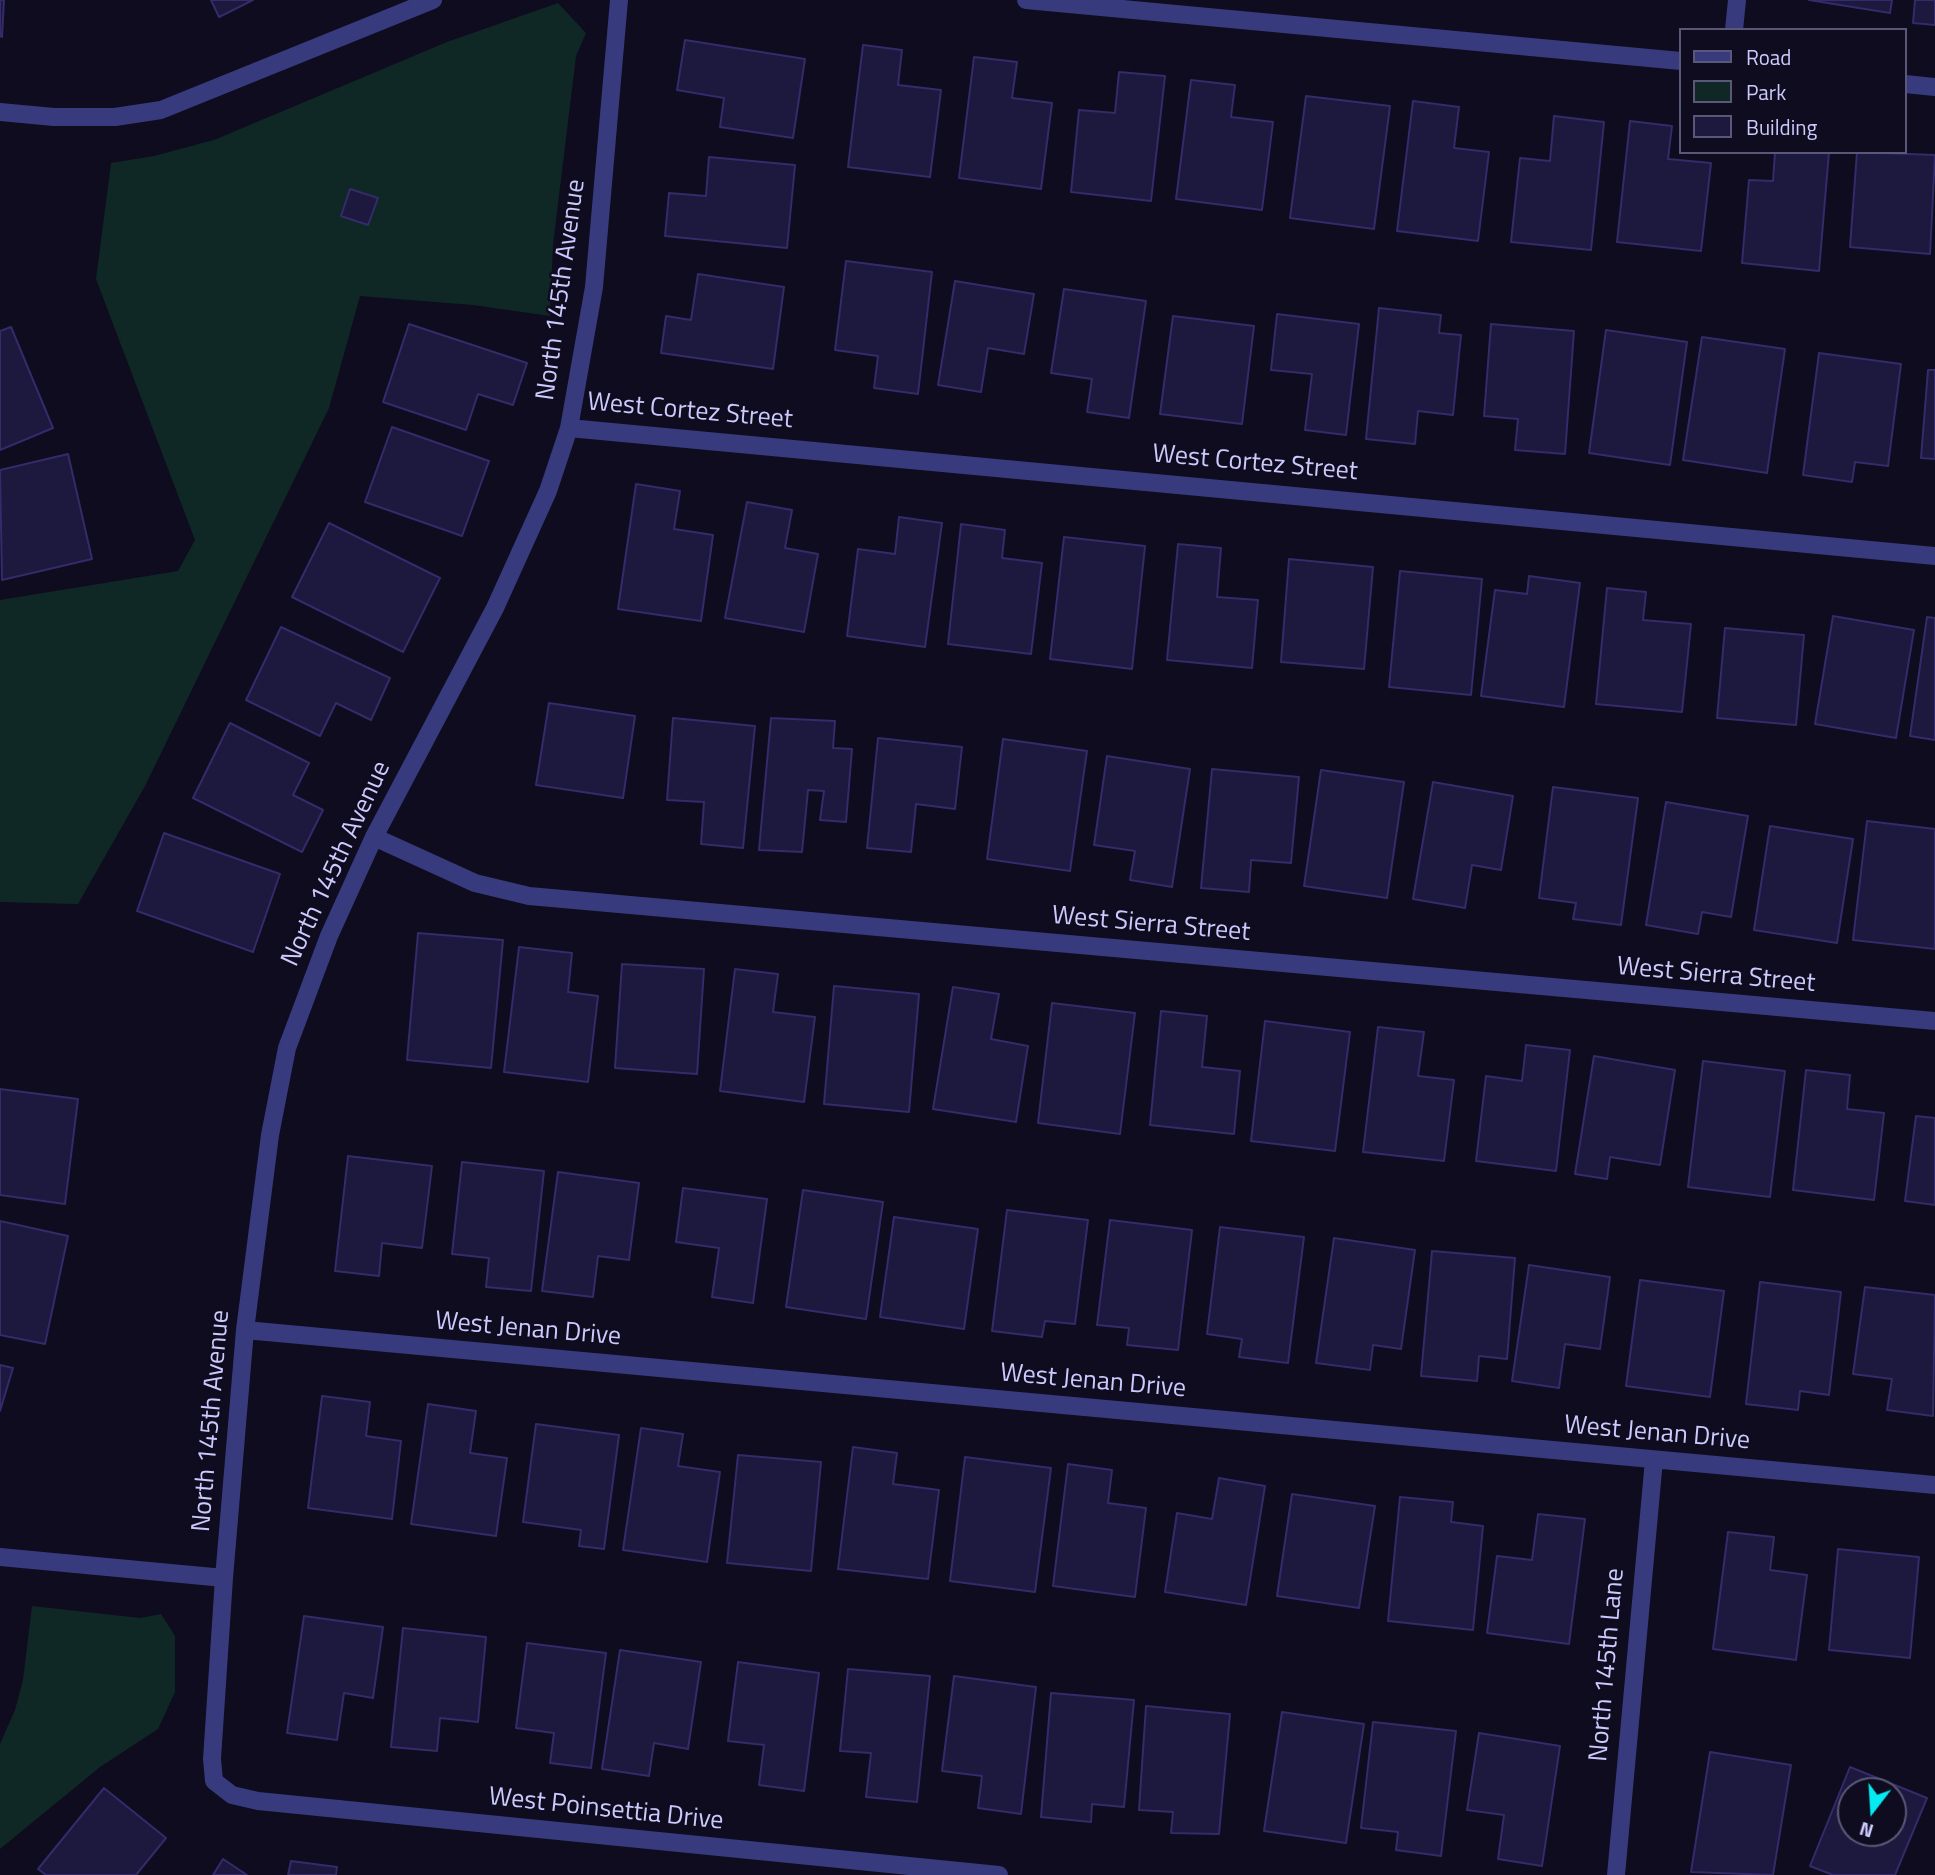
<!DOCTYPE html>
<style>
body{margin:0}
#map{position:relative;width:1935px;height:1875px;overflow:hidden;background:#0e0c1e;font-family:"Titillium Web",sans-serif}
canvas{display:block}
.legend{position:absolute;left:1679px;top:28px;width:228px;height:126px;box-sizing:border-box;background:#0e0c1e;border:2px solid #5a5878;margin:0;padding:9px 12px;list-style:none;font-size:21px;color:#ccc9fe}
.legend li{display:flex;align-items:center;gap:14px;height:35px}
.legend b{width:35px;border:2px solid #5a5878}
.north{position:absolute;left:1837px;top:1777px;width:70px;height:70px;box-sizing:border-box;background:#0e0c1e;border:2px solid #5a5878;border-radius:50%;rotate:197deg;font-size:19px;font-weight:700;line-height:28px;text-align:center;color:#ccc9fe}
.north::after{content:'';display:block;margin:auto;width:24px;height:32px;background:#03eaf1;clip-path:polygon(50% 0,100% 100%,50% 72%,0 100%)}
</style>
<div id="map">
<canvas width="1935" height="1875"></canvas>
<ul class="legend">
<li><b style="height:9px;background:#373a7c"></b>Road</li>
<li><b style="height:19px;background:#0f2825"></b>Park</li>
<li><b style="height:19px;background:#1d183e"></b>Building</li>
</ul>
<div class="north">N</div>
</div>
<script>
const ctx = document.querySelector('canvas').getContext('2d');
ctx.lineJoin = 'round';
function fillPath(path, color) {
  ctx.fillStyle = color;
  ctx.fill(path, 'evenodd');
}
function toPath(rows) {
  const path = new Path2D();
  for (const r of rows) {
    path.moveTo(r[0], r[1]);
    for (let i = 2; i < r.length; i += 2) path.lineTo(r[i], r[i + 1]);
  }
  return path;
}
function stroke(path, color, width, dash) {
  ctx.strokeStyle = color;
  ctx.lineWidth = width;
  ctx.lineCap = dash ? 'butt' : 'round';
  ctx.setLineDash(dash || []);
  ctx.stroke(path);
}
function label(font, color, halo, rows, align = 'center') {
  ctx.font = font + ' "Titillium Web",sans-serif';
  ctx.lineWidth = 5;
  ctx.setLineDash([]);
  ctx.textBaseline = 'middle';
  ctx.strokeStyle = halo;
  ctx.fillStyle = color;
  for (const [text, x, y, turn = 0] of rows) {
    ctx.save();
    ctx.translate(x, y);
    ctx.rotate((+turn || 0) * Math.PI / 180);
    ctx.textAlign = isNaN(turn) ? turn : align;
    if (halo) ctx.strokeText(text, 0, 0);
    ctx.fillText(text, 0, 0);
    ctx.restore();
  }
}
fillPath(toPath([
 [558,3,586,33,576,56,553,245,550,316,473,305,360,296,329,408,145,786,78,904,0,902,0,600,178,571,195,540,96,279,111,163,154,156,214,140,447,42],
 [32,1606,140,1618,161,1614,175,1636,175,1692,158,1729,100,1767,0,1849,0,1744,15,1710,23,1680]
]), '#0f2825');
const building = toPath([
 [0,0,4,0,2,37,0,36,0,0],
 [211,0,253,0,219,17,211,0],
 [1809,0,1892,0,1890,13,1809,0],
 [1915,0,1935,0,1935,25,1913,23,1915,0],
 [685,40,805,59,793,138,720,127,724,98,677,90,685,40],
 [863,45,902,50,898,85,941,90,930,177,848,167,863,45],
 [974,57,1017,62,1012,98,1052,103,1041,189,959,178,974,57],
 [1119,72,1165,76,1151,201,1071,192,1079,110,1115,113,1119,72],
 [1191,80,1235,85,1231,117,1273,122,1262,210,1176,199,1191,80],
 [1306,96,1390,106,1374,229,1290,218,1306,96],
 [1413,101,1459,107,1454,148,1489,152,1478,241,1397,231,1413,101],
 [1554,116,1604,122,1591,250,1511,242,1520,158,1550,161,1554,116],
 [1630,121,1672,126,1668,159,1711,163,1701,251,1617,242,1630,121],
 [1775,152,1829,152,1819,271,1742,263,1749,180,1773,181,1775,152],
 [1857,152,1935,155,1930,254,1850,247,1857,152],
 [709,157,795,165,787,248,665,236,669,193,706,196,709,157],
 [350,189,378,198,368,225,341,216,350,189],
 [846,261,932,272,918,394,874,388,878,356,835,350,846,261],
 [698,274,784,287,773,369,661,353,666,316,691,320,698,274],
 [955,281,1034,294,1024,354,988,348,981,392,938,385,955,281],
 [1064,289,1146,301,1129,418,1087,412,1092,379,1051,373,1064,289],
 [1379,308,1441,315,1439,333,1461,335,1453,415,1418,411,1415,444,1366,439,1379,308],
 [1277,314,1359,324,1346,435,1305,430,1312,374,1271,370,1277,314],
 [1173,316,1254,326,1242,424,1160,414,1173,316],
 [409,324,527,363,513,405,478,394,466,430,383,402,409,324],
 [1491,324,1574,331,1565,454,1515,450,1518,419,1484,416,1491,324],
 [11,327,53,428,0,450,0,331,11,327],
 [1606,330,1687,342,1670,465,1589,453,1606,330],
 [1702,337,1785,349,1767,473,1683,460,1702,337],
 [1819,353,1901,364,1888,466,1855,462,1852,482,1803,475,1819,353],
 [1928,370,1935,370,1935,459,1921,458,1928,370],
 [392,427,489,461,462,536,365,502,392,427],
 [68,454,92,559,2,580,0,470,68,454],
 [636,484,680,491,674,529,713,535,701,621,618,609,636,484],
 [747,502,792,510,785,548,818,554,804,632,725,618,747,502],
 [899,517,942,523,925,647,847,636,858,549,895,554,899,517],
 [329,523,440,578,403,652,292,597,329,523],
 [961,524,1005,530,1002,558,1042,563,1031,654,948,644,961,524],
 [1064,537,1145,546,1132,669,1050,659,1064,537],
 [1178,544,1221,548,1217,597,1258,600,1252,668,1167,660,1178,544],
 [1289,559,1373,567,1364,669,1281,662,1289,559],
 [1400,571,1482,579,1471,695,1389,687,1400,571],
 [1529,576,1580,583,1564,707,1481,696,1495,590,1527,594,1529,576],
 [1607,588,1646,592,1643,620,1691,624,1682,712,1596,704,1607,588],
 [1833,616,1914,630,1896,738,1815,724,1833,616],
 [1927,617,1935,618,1935,740,1910,736,1927,617],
 [281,627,390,678,371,720,336,703,320,736,246,700,281,627],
 [1725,628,1804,635,1796,725,1717,718,1725,628],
 [549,703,635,716,623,798,536,785,549,703],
 [673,718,755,726,743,848,701,844,704,802,667,800,673,718],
 [771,718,835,721,833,748,852,749,846,822,820,820,824,791,808,790,802,852,759,850,771,718],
 [230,723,309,763,293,795,323,810,302,852,193,798,230,723],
 [878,738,962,747,955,809,916,804,911,852,867,848,878,738],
 [1003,739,1087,751,1070,871,987,859,1003,739],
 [1107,756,1190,769,1172,887,1130,880,1135,851,1094,845,1107,756],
 [1212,769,1299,777,1291,863,1251,860,1249,892,1201,888,1212,769],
 [1321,770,1404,782,1387,898,1304,886,1321,770],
 [1433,782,1513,796,1501,870,1472,865,1465,908,1413,899,1433,782],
 [1553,787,1638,798,1621,925,1573,919,1576,903,1539,898,1553,787],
 [1666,802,1748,816,1731,917,1702,912,1698,934,1646,925,1666,802],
 [1867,821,1935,829,1935,949,1853,940,1867,821],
 [1770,826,1853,839,1837,943,1754,930,1770,826],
 [164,833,280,874,253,952,137,911,164,833],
 [418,933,503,940,491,1068,407,1060,418,933],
 [519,947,572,953,568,992,598,996,588,1082,504,1072,519,947],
 [622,964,704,969,697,1074,615,1068,622,964],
 [735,969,778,974,773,1012,815,1017,804,1102,720,1091,735,969],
 [834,986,919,994,909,1112,824,1104,834,986],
 [953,987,999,994,991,1039,1028,1046,1016,1122,933,1109,953,987],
 [1052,1003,1135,1013,1120,1134,1038,1123,1052,1003],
 [1161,1011,1207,1016,1202,1067,1240,1071,1234,1134,1150,1125,1161,1011],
 [1265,1021,1350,1032,1335,1151,1251,1141,1265,1021],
 [1378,1027,1424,1032,1418,1076,1454,1080,1444,1161,1363,1152,1378,1027],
 [1526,1045,1570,1050,1556,1171,1476,1161,1486,1076,1522,1081,1526,1045],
 [1594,1056,1675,1070,1660,1165,1610,1157,1607,1179,1575,1174,1594,1056],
 [1703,1061,1785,1071,1770,1197,1688,1187,1703,1061],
 [1806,1070,1850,1075,1847,1109,1884,1113,1874,1200,1793,1190,1806,1070],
 [0,1089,78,1099,65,1204,0,1195,0,1089],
 [1916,1116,1935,1118,1935,1205,1905,1201,1916,1116],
 [348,1156,432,1166,422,1248,382,1243,379,1276,335,1271,348,1156],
 [462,1162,544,1171,531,1291,486,1287,489,1258,452,1254,462,1162],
 [558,1172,639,1183,629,1260,598,1256,593,1297,542,1291,558,1172],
 [683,1188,767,1199,753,1303,712,1297,719,1248,676,1242,683,1188],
 [803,1190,883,1202,866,1319,786,1307,803,1190],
 [1007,1210,1088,1220,1075,1324,1045,1321,1042,1337,992,1331,1007,1210],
 [894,1217,978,1229,964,1329,880,1317,894,1217],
 [1110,1220,1192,1230,1178,1350,1127,1345,1129,1328,1097,1325,1110,1220],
 [0,1221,68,1236,45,1344,0,1335,0,1221],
 [1220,1227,1304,1237,1288,1363,1239,1357,1242,1339,1207,1334,1220,1227],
 [1334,1238,1415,1250,1401,1349,1373,1345,1370,1370,1316,1363,1334,1238],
 [1432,1251,1515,1258,1507,1359,1479,1356,1477,1381,1421,1376,1432,1251],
 [1529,1265,1610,1277,1600,1349,1565,1344,1559,1388,1512,1381,1529,1265],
 [1640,1280,1724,1291,1710,1397,1626,1386,1640,1280],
 [1760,1282,1841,1292,1829,1395,1800,1391,1798,1410,1746,1404,1760,1282],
 [1865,1287,1935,1295,1933,1416,1887,1410,1892,1379,1853,1374,1865,1287],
 [0,1365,13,1368,0,1411,0,1365],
 [322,1396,370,1402,366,1436,401,1441,392,1519,308,1508,322,1396],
 [428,1404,476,1411,470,1453,507,1458,496,1536,411,1524,428,1404],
 [536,1424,619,1435,604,1549,579,1546,581,1530,523,1522,536,1424],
 [641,1428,683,1434,678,1466,720,1472,707,1562,623,1550,641,1428],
 [853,1447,897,1453,893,1484,939,1490,928,1579,838,1569,853,1447],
 [738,1455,821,1462,811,1571,727,1563,738,1455],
 [965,1457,1051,1468,1035,1592,950,1581,965,1457],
 [1068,1464,1112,1470,1108,1503,1146,1508,1135,1597,1053,1586,1068,1464],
 [1219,1478,1265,1486,1246,1605,1165,1592,1177,1513,1212,1519,1219,1478],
 [1292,1494,1375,1506,1359,1608,1277,1596,1292,1494],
 [1400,1497,1453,1502,1451,1522,1483,1526,1473,1630,1388,1621,1400,1497],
 [1538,1514,1585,1519,1569,1644,1487,1633,1497,1556,1532,1560,1538,1514],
 [1728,1532,1774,1537,1770,1570,1807,1575,1796,1660,1713,1649,1728,1532],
 [1838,1549,1919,1557,1910,1658,1829,1650,1838,1549],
 [304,1616,383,1627,373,1698,344,1693,337,1740,287,1733,304,1616],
 [403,1628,486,1637,478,1722,440,1718,437,1751,391,1747,403,1628],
 [527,1643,606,1653,591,1768,550,1763,554,1733,516,1728,527,1643],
 [620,1650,701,1662,688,1749,654,1743,649,1776,602,1769,620,1650],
 [738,1662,819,1673,804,1791,759,1785,764,1745,728,1741,738,1662],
 [848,1669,930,1676,917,1802,866,1797,871,1753,840,1751,848,1669],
 [954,1676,1036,1687,1021,1814,978,1808,982,1776,942,1771,954,1676],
 [1051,1693,1134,1700,1124,1807,1092,1804,1091,1822,1041,1817,1051,1693],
 [1146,1706,1230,1714,1219,1834,1171,1833,1173,1812,1139,1810,1146,1706],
 [1282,1712,1364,1724,1346,1843,1264,1831,1282,1712],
 [1373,1722,1456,1731,1441,1856,1396,1850,1398,1832,1361,1828,1373,1722],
 [1479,1733,1560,1746,1542,1866,1498,1859,1504,1815,1467,1810,1479,1733],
 [1710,1752,1791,1765,1773,1875,1691,1872,1710,1752],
 [1850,1767,1927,1798,1895,1875,1833,1875,1810,1866,1850,1767],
 [1851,1791,1893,1791,1893,1833,1851,1833,1851,1791],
 [104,1788,166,1838,136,1875,46,1875,38,1869,104,1788],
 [223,1859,247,1875,213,1875,223,1859],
 [291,1861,337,1867,336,1875,288,1875,291,1861]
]);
fillPath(building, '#1d183e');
stroke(building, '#332b6a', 2);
stroke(toPath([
 [619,0,594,287,569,428,548,491,495,608,374,837,329,936,287,1048,270,1135,245,1330,224,1578,212,1759,214,1781,232,1795,258,1801,999,1875],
 [1026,0,1681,61],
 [1734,30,1737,0],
 [1905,84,1935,87],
 [0,112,54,117,115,117,161,110,433,0],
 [569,428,1935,556],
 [374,837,475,883,529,896,1935,1021],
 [245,1330,1935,1485],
 [0,1557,224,1578],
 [1616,1875,1654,1460]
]), '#373a7c', 18);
label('26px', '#ccc9fe', '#0e0c1e', [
 ["North 145th Avenue",562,290,-82],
 ["West Cortez Street",690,412,5],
 ["West Cortez Street",1255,464,5],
 ["North 145th Avenue",337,864,-65],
 ["West Sierra Street",1151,925,5],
 ["West Sierra Street",1716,976,5],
 ["West Jenan Drive",528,1330,5],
 ["West Jenan Drive",1093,1382,5],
 ["North 145th Avenue",212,1421,-85],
 ["West Jenan Drive",1657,1434,5],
 ["North 145th Lane",1608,1665,-85],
 ["West Poinsettia Drive",606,1810,6]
]);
</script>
